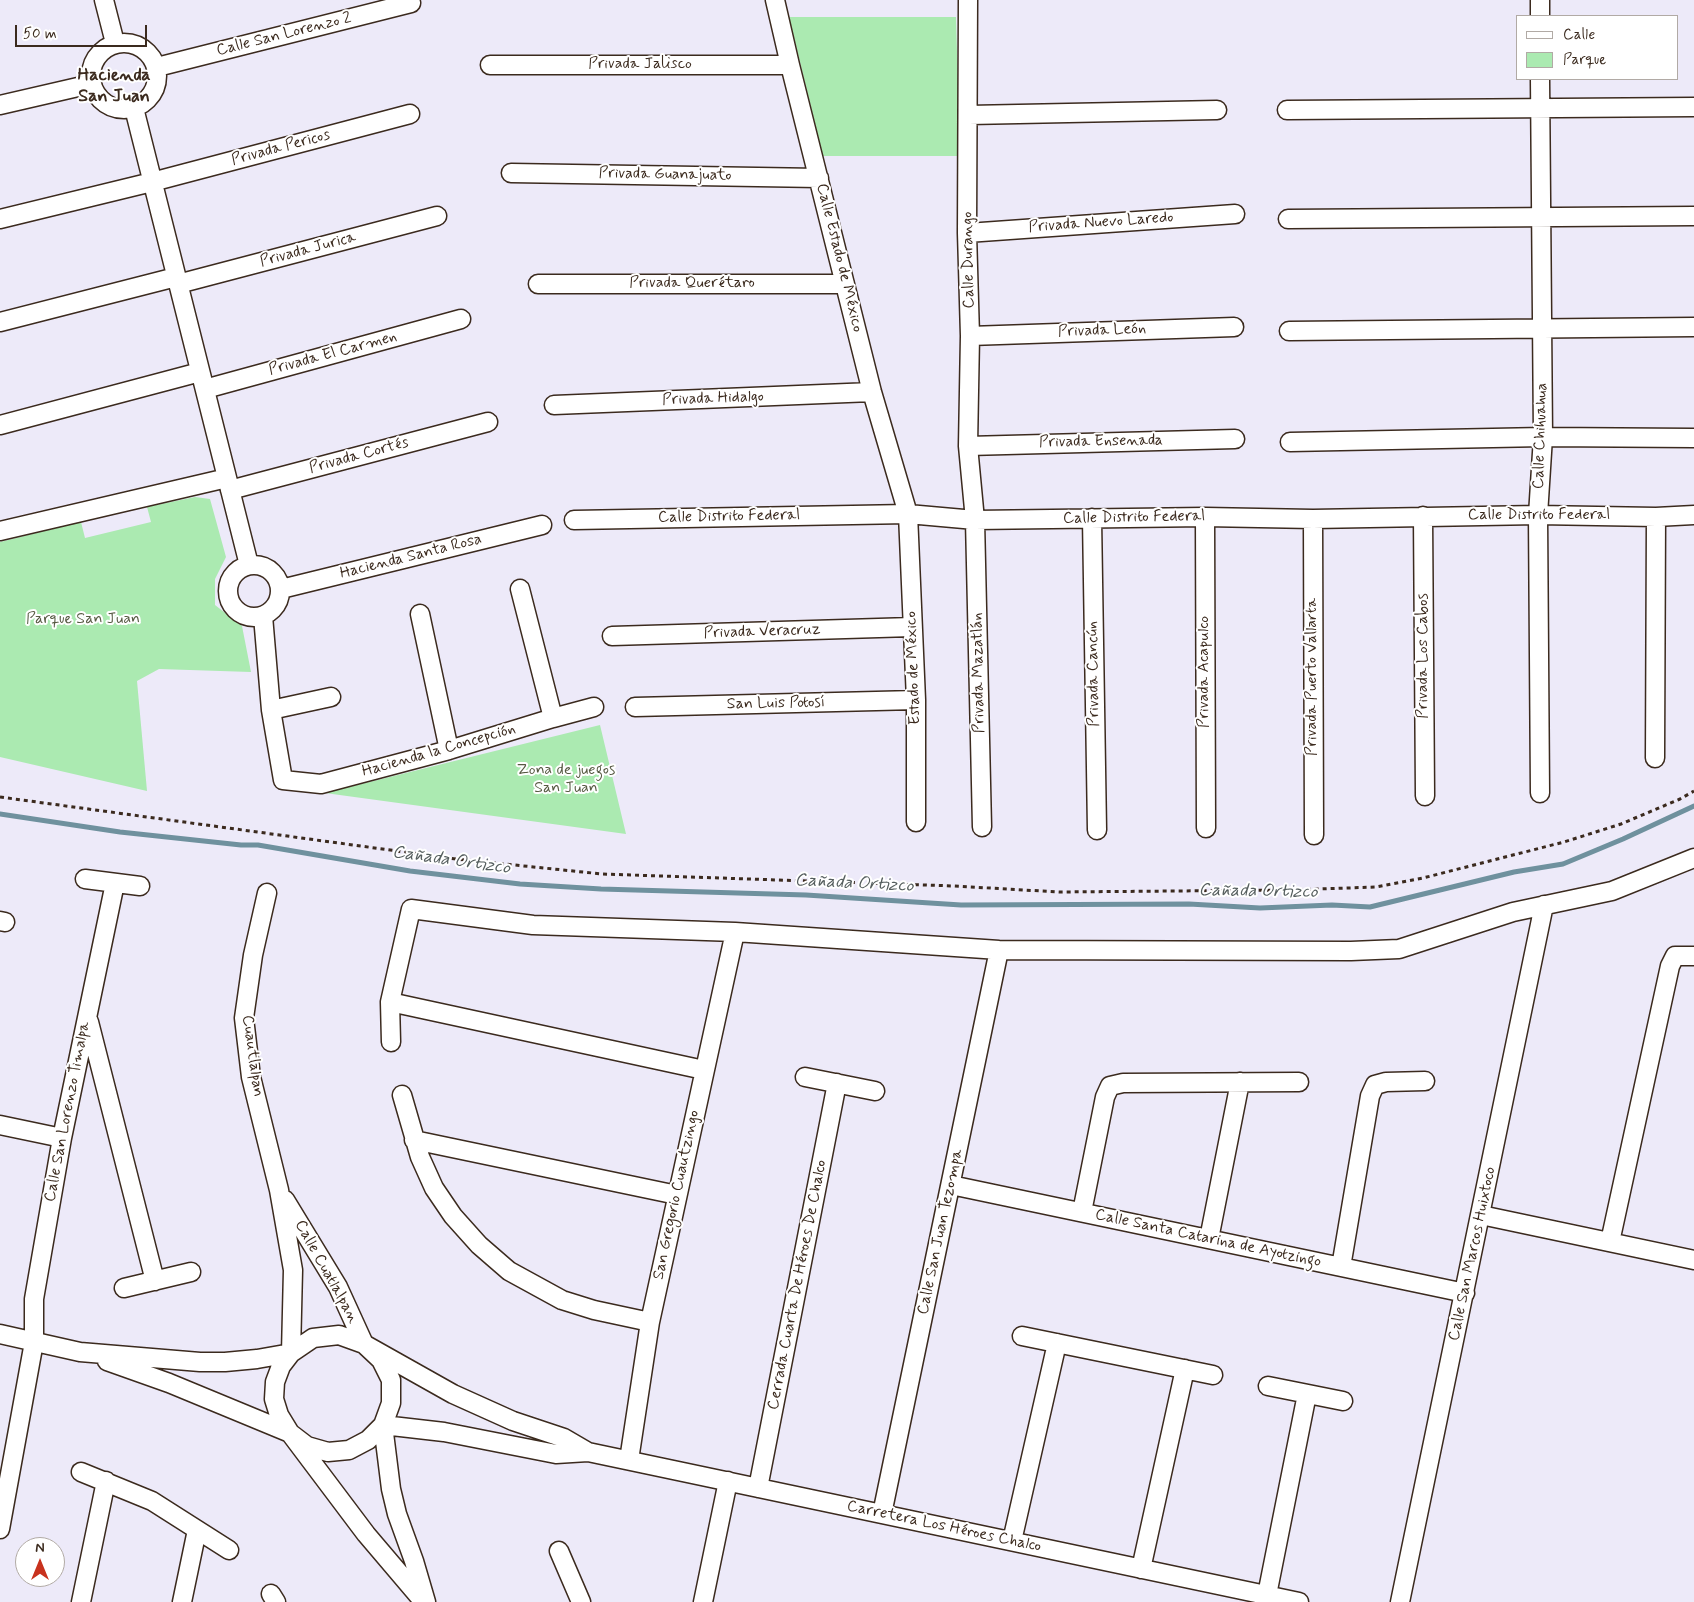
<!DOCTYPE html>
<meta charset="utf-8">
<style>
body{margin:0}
#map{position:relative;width:1694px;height:1602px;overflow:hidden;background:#edeaf9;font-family:Mynerve,sans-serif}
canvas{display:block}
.legend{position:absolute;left:1516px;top:15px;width:162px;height:65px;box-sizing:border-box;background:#fff;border:1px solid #b1aaa5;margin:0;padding:6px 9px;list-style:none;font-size:15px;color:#3b2a1e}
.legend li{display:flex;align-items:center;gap:10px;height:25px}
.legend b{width:25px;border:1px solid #b1aaa5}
.north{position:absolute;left:15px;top:1537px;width:50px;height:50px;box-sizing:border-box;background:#fff;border:1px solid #b1aaa5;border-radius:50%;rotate:0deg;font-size:14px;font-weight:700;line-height:20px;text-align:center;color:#3b2a1e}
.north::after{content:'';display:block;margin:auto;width:18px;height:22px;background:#c8321e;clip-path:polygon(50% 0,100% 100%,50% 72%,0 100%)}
.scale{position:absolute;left:15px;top:25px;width:132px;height:22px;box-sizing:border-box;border:2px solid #3b2a1e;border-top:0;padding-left:6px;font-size:15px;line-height:18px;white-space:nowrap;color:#3b2a1e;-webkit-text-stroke:4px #fff;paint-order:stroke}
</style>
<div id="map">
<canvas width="1694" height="1602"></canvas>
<ul class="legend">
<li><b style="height:6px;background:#fff"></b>Calle</li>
<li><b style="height:14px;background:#abeab1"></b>Parque</li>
</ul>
<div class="north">N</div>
<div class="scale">50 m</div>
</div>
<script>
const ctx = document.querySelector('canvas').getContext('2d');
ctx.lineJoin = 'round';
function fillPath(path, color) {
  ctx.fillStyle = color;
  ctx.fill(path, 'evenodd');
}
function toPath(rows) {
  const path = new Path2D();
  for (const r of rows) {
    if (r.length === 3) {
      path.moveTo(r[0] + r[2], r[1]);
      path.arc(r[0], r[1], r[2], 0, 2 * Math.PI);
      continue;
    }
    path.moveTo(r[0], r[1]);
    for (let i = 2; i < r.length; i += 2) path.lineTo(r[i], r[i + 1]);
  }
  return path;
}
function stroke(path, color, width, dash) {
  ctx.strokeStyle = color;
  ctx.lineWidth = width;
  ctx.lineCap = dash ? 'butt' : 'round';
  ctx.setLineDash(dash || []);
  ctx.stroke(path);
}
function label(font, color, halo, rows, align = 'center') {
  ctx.font = font + ' Mynerve,sans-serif';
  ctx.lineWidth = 4;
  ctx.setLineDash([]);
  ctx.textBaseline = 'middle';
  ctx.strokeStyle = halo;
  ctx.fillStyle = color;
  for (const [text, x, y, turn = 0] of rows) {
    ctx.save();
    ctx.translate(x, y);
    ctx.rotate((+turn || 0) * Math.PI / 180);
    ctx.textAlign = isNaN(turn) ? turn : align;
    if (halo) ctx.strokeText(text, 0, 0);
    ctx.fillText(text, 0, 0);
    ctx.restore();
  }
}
fillPath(toPath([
 [789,17,956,17,960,156,823,156],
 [195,497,210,499,226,557,215,579,215,605,242,626,251,672,159,669,137,681,147,791,0,757,0,542,81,522,85,538,151,522,147,507],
 [600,725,626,834,325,793]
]), '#abeab1');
stroke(toPath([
 [0,814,120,832,241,845,258,845,410,871,520,884,601,889,806,895,961,905,1189,904,1260,908,1332,905,1370,907,1514,872,1563,864,1623,839,1694,806]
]), '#6f919e', 5);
const minor = toPath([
 [104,0,115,43],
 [775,0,790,65,872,392,908,514,916,700,916,822],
 [968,0,967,233,970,336,968,446,975,520,982,827],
 [1540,0,1540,16],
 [124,76,33],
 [490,65,790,65],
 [157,67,411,3],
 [0,105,91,84],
 [134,108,249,565],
 [1287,110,1694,107],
 [969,115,1217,110],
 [511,173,819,178],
 [0,219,152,182,410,114],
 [1288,219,1694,216],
 [967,233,1235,214],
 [178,284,437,216],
 [538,284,845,284],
 [0,322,176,277],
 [1289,331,1694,327],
 [970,336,1234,327],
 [205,389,461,319],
 [554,405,872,392],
 [0,425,200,372],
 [1290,442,1543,437,1694,438],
 [968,446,1235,439],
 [230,490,488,422],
 [1423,516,1425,796],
 [1205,517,1206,828],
 [1092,518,1097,830],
 [1313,519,1314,835],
 [574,520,908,514,975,520,1205,517,1313,519,1538,515,1656,517,1694,515],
 [0,531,227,478],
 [254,591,26],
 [281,589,542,525],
 [520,589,553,718],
 [420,614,449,750],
 [263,616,271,710,283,780,321,784,449,750,553,718,594,707],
 [612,636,912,627],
 [635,707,916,700],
 [271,710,331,697],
 [1655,758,1656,517],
 [1540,793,1538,515,1543,437,1540,79],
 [85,879,140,886],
 [267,893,253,955,244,1018,251,1077,279,1190,293,1270,291,1353,281,1366,275,1382,274,1399,279,1415,290,1433,307,1446,328,1452,349,1450,368,1440,383,1425],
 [0,921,5,922],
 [390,1002,704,1070],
 [89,1022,155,1281],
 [391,1042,390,1002,411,909,533,925,735,932,999,950,1351,951,1399,949,1513,912,1612,891,1694,858],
 [805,1077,875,1091],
 [402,1095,420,1157,434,1188,453,1216,479,1245,509,1271,562,1300,594,1310,650,1322],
 [0,1125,62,1138],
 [414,1140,677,1195],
 [951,1185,1465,1293],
 [285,1200,338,1287,364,1344,381,1360,391,1380,391,1403,383,1425,391,1489,397,1514,414,1561,426,1602],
 [1082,1212,1105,1097,1110,1086,1123,1083,1299,1082],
 [1481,1215,1694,1260],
 [1209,1239,1240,1082],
 [1610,1242,1670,966,1675,956,1694,956],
 [1341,1267,1370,1096,1375,1085,1386,1082,1425,1081],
 [124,1288,191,1272],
 [0,1334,80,1352,200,1362,225,1362,257,1359,291,1353,313,1338,339,1335,364,1344,453,1394,513,1421,564,1438,588,1452],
 [1022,1336,1213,1375],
 [107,1361,169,1383,290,1433,366,1534,423,1601],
 [1268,1386,1343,1401],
 [383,1425,444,1432,556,1454,588,1452,1299,1602],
 [629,1460,650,1322,735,932],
 [81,1472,152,1501,229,1550],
 [758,1488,837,1083],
 [882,1514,999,950],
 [0,1529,34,1342,34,1299,62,1138,115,883],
 [1012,1541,1057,1343],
 [559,1551,581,1602],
 [1141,1569,1185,1369],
 [271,1594,276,1602],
 [1267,1595,1307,1394],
 [81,1602,106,1481],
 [182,1602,197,1530],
 [703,1602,728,1481],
 [1400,1602,1544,905]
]);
stroke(minor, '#3b2a1e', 21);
stroke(toPath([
 [0,797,456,859,602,874,954,886,1059,892,1290,890,1376,887,1423,878,1564,842,1621,824,1680,799,1694,791]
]), '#3b2a1e', 3, [4, 4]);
stroke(minor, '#fff', 18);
label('16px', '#3b2a1e', '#fff', [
 ["Calle San Lorenzo 2",284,35,-14],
 ["Privada Jalisco",640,65],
 ["Privada Pericos",281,148,-15],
 ["Privada Guanajuato",665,175,1],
 ["Privada Nuevo Laredo",1101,223,-4],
 ["Privada Jurica",308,250,-15],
 ["Calle Estado de México",839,258,76],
 ["Calle Durango",969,260,-91],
 ["Privada Querétaro",692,284],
 ["Privada León",1102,331,-2],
 ["Privada El Carmen",333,354,-15],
 ["Privada Hidalgo",713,399,-2],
 ["Calle Chihuahua",1541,436,-88],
 ["Privada Ensenada",1101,442,-1],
 ["Privada Cortés",359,456,-15],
 ["Calle Distrito Federal",1539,516],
 ["Calle Distrito Federal",729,517,-1],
 ["Calle Distrito Federal",1134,518,-1],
 ["Hacienda Santa Rosa",411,557,-14],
 ["Privada Veracruz",762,632,-2],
 ["Privada Los Cabos",1424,656,-90],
 ["Estado de México",914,668,-92],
 ["Privada Acapulco",1205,672,-90],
 ["Privada Mazatlán",979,673,-91],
 ["Privada Cancún",1094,674,-91],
 ["Privada Puerto Vallarta",1313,677,-90],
 ["San Luis Potosí",776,704,-1],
 ["Hacienda la Concepción",439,751,-16],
 ["Cuautlalpan",252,1056,82],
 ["Calle San Lorenzo Timalpa",68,1112,-79],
 ["San Gregorio Cuautzingo",677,1195,-78],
 ["Calle San Juan Tezompa",941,1232,-78],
 ["Calle Santa Catarina de Ayotzingo",1208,1239,12],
 ["Calle San Marcos Huixtoco",1473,1254,-78],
 ["Calle Cuatlalpan",326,1272,61],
 ["Cerrada Cuarta De Héroes De Chalco",798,1285,-79],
 ["Carretera Los Héroes Chalco",944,1527,12]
]);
label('16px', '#575a43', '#fff', [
 ["Parque San Juan",83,620],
 ["Zona de juegos",566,771],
 ["San Juan",566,789]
]);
label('bold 18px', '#3b2a1e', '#fff', [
 ["Hacienda",114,76],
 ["San Juan",114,97]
]);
label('italic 18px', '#555e5e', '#fff', [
 ["Cañada Ortizco",451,861,8],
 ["Cañada Ortizco",854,884,3],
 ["Cañada Ortizco",1258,892,1]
]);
</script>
